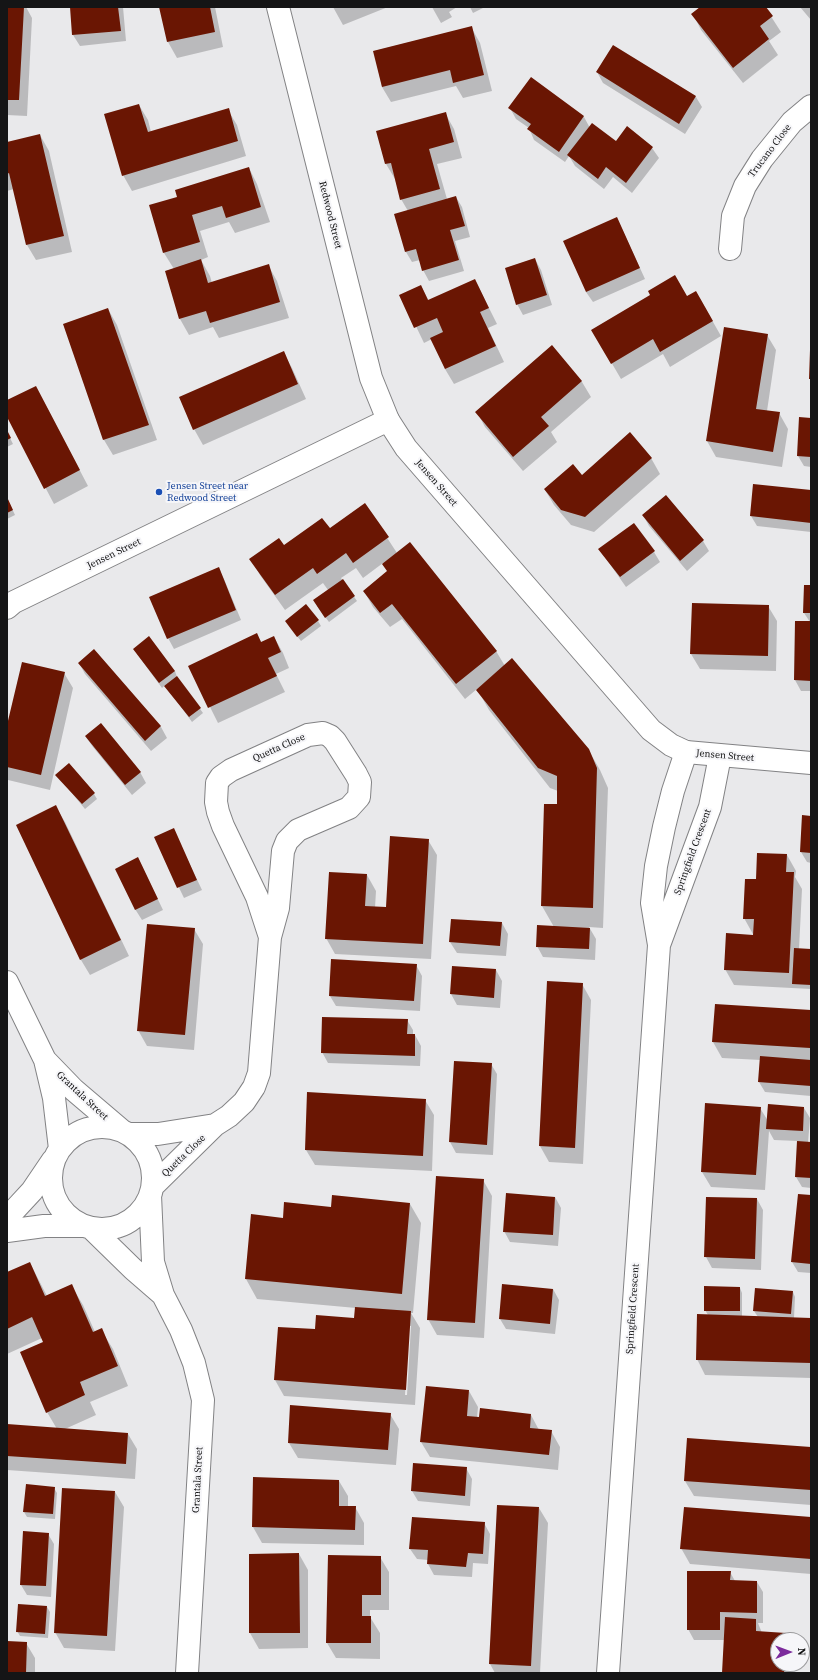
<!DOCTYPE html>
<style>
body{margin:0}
#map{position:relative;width:818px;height:1680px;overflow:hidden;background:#e9e9eb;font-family:"Source Serif 4",serif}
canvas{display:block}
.frame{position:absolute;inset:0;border:8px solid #151516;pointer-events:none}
.north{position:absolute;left:770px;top:1632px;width:40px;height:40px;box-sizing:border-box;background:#f6f6f9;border:1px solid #9c9c9e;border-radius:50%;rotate:89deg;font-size:11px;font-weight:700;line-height:16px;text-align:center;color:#151516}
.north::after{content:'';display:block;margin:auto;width:14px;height:18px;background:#7c2b9c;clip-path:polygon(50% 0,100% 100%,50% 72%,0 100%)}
</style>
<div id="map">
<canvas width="818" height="1680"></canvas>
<div class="frame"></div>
<div class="north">N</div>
</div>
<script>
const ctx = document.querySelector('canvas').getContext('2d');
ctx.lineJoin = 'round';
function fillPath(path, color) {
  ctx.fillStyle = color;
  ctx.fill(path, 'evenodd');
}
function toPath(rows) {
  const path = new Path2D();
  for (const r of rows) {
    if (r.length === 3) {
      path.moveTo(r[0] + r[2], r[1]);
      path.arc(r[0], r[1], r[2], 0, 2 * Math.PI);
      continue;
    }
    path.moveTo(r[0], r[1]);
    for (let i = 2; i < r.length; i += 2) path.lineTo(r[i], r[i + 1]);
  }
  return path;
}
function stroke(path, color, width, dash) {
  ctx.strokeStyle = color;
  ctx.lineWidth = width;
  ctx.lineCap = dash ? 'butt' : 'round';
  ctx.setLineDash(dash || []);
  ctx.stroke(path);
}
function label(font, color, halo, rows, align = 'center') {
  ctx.font = font + ' "Source Serif 4",serif';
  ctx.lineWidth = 4;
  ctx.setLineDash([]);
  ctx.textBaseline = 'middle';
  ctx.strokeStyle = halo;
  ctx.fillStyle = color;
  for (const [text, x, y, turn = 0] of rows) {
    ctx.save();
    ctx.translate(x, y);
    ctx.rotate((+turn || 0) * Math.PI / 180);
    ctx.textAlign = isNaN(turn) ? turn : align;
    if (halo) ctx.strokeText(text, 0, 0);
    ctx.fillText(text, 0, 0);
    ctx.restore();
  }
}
fillPath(toPath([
 [7,7,26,7,32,18,27,116,7,115],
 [71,7,123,7,126,41,80,46,73,35],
 [160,7,215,7,223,47,177,58,168,42],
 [333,7,388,7,343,25],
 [432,7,457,7,449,12,452,17,441,23],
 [470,7,485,7,473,13],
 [701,7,765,7,781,32,769,41,778,55,743,83,701,30,693,14],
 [800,7,811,7,811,20],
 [471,27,480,43,492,91,463,98,456,86,391,102,382,87,374,51],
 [597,72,696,97,702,107,685,134,603,83],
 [531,78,584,117,590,128,616,143,627,128,652,148,659,158,632,193,613,177,604,189,575,166,569,156,565,162,534,140,529,128,516,119,510,108],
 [139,105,148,120,151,132,228,110,237,125,246,156,132,191,123,175],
 [445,113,454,129,462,158,437,164,447,199,456,197,462,207,470,237,455,241,464,271,429,281,423,270,420,260,412,262,406,252,408,211,401,199,395,179,386,164,377,132],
 [40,135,49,151,72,252,36,260,27,245,14,189,7,191,7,143],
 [249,168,257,184,270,222,235,233,229,222,200,231,208,257,201,260,210,276,212,283,268,265,277,281,289,318,219,338,213,327,189,335,180,319,166,271,174,269,164,253,178,198],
 [617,218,645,279,593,302,586,292],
 [535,259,541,270,552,305,523,315,517,304],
 [475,280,497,324,488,328,504,362,454,384,445,369,432,339,424,343,401,295,421,286,429,301],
 [696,292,721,336,670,367,663,354,621,379,593,331,652,296,687,297],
 [108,309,117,325,157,440,113,455,104,440,64,324],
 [725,328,767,335,776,350,767,411,779,413,788,429,782,467,716,457,707,441],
 [552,347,582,382,591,397,551,432,557,442,523,471,485,427,477,412],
 [283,352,292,368,306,399,203,445,194,429],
 [7,401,44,402,88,486,54,504,7,415],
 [811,419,811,467,804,466,798,456],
 [7,432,13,444,7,447],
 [651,458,660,474,594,532,571,525,554,505,545,490,582,476],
 [811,491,811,532,757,526,751,516],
 [666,496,703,541,709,551,687,571,649,526,643,515],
 [7,498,15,515,7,519],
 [365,504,397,553,496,651,505,666,588,749,600,770,608,788,603,928,589,927,596,939,595,960,543,957,537,946,554,927,542,906,545,805,558,805,558,791,550,788,489,710,477,689,465,699,402,619,390,627,373,607,364,591,388,572,383,563,363,578,356,568,341,578,357,601,329,622,317,606,328,590,323,583,285,610,260,575,251,559,330,530],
 [600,550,654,552,660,562,626,587],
 [218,568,224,579,241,620,174,649,168,638],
 [811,586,811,691,801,691,795,680,810,622,804,613],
 [768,606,777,621,776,671,700,669,691,654],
 [318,621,321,626,301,641,289,626],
 [257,635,262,643,274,637,283,653,289,668,276,674,285,692,218,723,190,667],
 [94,650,161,727,167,738,151,751,85,674,79,663],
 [137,654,175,671,177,677,203,713,192,722,165,685,162,688],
 [64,673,73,688,50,790,8,780,7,729],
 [86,737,140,772,146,783,132,795,93,747],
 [57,775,94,794,97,799,85,809],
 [56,807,65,822,129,956,90,975,81,960],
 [811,817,811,863,807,862,801,852],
 [173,829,202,890,184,898,155,838],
 [428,840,437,855,431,959,335,954,326,938,367,875,376,891,375,908,387,908],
 [787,855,796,871,795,877,802,889,799,949,811,950,811,989,734,985,725,969,754,936,744,918,757,880],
 [138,858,163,910,142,920,135,909],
 [502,923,508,934,506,956,457,953,450,942],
 [194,929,203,944,194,1050,147,1046,138,1030],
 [416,965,422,976,420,1011,336,1006,330,996],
 [496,970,502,981,500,1008,457,1005,451,994],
 [548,982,582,984,591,1000,583,1164,549,1162,540,1146],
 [716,1005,811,1011,811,1096,765,1092,759,1082,761,1060,722,1058,713,1042],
 [407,1020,413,1030,413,1035,415,1035,421,1046,420,1066,328,1063,322,1052],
 [455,1062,491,1064,497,1074,493,1155,456,1153,450,1142],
 [425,1100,434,1115,432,1171,315,1165,306,1150],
 [760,1108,768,1121,804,1108,810,1118,808,1143,811,1143,811,1188,802,1187,796,1177,798,1141,774,1140,769,1131,765,1190,711,1187,702,1172],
 [483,1180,492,1196,484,1338,437,1335,428,1319],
 [811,1196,811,1273,798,1272,792,1262],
 [555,1197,561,1208,558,1246,510,1242,504,1231],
 [707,1198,757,1199,763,1210,761,1270,712,1268,706,1257],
 [410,1204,421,1223,413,1313,411,1313,420,1328,415,1405,284,1396,275,1380,279,1328,316,1330,355,1319,356,1308,257,1299,246,1279,284,1219,332,1208],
 [409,1326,411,1326,407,1395,405,1395],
 [30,1263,47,1296,71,1285,83,1305,95,1332,101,1330,113,1349,128,1386,90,1402,96,1415,65,1429,128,1434,137,1449,135,1479,7,1470,7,1425,57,1429,47,1412,44,1342,42,1338,7,1354,7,1273],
 [740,1288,742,1293,742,1317,758,1317,754,1311,793,1292,795,1297,794,1318,811,1319,811,1378,705,1375,697,1359,708,1315,705,1310],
 [553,1289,559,1300,555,1334,506,1329,500,1319],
 [469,1391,478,1407,477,1418,531,1415,539,1430,551,1431,560,1447,558,1470,430,1457,421,1442],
 [390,1414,399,1429,396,1465,298,1458,289,1443],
 [811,1448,811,1505,694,1496,685,1481],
 [466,1468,472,1479,470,1506,418,1501,412,1491],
 [254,1478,339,1481,348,1496,348,1507,355,1507,364,1523,364,1545,262,1543,253,1527],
 [54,1488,57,1493,55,1519,27,1517,24,1512],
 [115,1492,124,1507,115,1651,64,1648,55,1632],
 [539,1508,548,1523,540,1673,495,1673,490,1664],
 [811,1518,811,1574,690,1564,681,1548],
 [484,1523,490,1534,488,1564,473,1563,472,1577,434,1575,428,1564,428,1560,417,1559,410,1549],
 [48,1534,54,1544,51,1597,27,1595,21,1585],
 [299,1554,308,1570,308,1648,259,1649,250,1633,250,1555],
 [380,1557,389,1572,389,1610,370,1610,370,1617,380,1633,380,1659,336,1658,327,1643],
 [730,1572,735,1581,757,1582,763,1592,763,1623,758,1623,762,1633,786,1634,789,1640,778,1640,778,1664,791,1664,790,1673,723,1673,725,1640,694,1640,688,1629],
 [47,1607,50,1612,48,1638,20,1636,17,1631],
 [7,1642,26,1643,35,1658,35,1673,7,1673]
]), '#0003');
fillPath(toPath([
 [7,7,24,7,19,100,7,100],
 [70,7,118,7,121,31,72,35],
 [159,7,210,7,215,32,167,42],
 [700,7,766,7,773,16,760,26,769,39,733,68,691,14],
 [472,26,484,75,453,83,450,70,382,87,373,51],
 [613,45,696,96,679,124,596,72],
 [531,77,584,116,559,152,527,129,531,124,508,108],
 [139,104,148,132,229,108,238,141,122,176,104,114],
 [446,112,454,142,429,149,440,189,400,200,391,163,385,164,376,131],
 [592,123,616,141,627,126,653,147,626,183,606,167,598,179,567,155],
 [40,134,64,236,26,245,9,173,7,174,7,142],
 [249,167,261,207,226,218,222,206,192,215,200,242,163,253,149,205,177,197,175,190],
 [456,196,465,226,450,230,459,260,422,271,416,249,405,252,394,214],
 [617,217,640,268,586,292,563,241],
 [535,258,547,295,516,305,505,268],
 [201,259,208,283,269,264,280,302,210,323,206,311,179,319,165,271],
 [675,275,687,296,696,291,713,321,660,352,653,339,611,364,591,330,650,295,648,291],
 [475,279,489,308,480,312,496,346,445,369,430,338,443,332,437,318,414,328,399,295,421,285,428,300],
 [108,308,149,425,103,440,63,324],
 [724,327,768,334,756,409,780,412,773,452,706,441],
 [552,345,582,381,541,417,549,426,513,457,475,412],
 [810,350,811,350,811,379,809,379],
 [284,351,298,384,193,430,179,397],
 [36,386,80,470,44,489,7,417,7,400],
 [799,417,811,418,811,457,797,456],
 [7,430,11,438,7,440],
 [630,432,652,458,585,517,561,510,544,489,573,464,582,475],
 [753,484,811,490,811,523,750,516],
 [666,495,704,540,680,561,642,515],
 [7,497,13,510,7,513],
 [365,503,389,537,353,563,346,553,317,574,313,568,275,595,249,559,279,538,284,545,322,518,330,528],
 [634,523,655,551,620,577,598,549],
 [410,542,497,651,456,684,392,604,380,613,363,591,387,571,382,564],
 [219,567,236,610,167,639,149,597],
 [343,579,355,596,325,618,313,600],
 [804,585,811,585,811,613,803,613],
 [692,603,769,605,768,656,690,654],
 [306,604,319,620,297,637,285,621],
 [795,621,811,621,811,681,794,680],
 [257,633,261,642,274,636,281,652,268,658,277,676,208,708,188,666],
 [149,636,175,671,159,683,133,649],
 [94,649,161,726,145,741,78,663],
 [512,658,589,749,597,768,593,908,541,906,544,804,557,804,557,776,538,768,476,690],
 [22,662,65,672,41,775,7,767,7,725],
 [177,676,201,708,189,717,164,686],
 [101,723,141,772,125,785,85,736],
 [69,763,95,793,82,804,55,775],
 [56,805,121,940,80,960,16,825],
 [802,815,811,816,811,853,800,852],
 [174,828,197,880,177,888,154,837],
 [390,836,429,839,423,944,325,939,329,872,367,874,365,906,386,907],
 [757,853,787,854,786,872,794,872,789,973,724,970,726,933,753,935,754,919,743,919,745,879,756,879],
 [138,857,158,899,135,910,115,869],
 [451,919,502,922,500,946,449,942],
 [147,924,195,928,185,1035,137,1031],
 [537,925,590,928,589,949,536,947],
 [794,948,811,949,811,985,792,984],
 [331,959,417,964,414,1001,329,996],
 [452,966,496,969,494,998,450,994],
 [547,981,583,983,575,1148,539,1146],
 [715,1004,811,1010,810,1048,712,1042],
 [322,1017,408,1019,407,1034,415,1034,415,1056,321,1053],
 [760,1056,811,1060,811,1086,758,1082],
 [454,1061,492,1063,487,1145,449,1142],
 [307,1092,426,1099,423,1156,305,1150],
 [705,1103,761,1107,756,1175,701,1172],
 [768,1104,804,1107,803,1131,766,1129],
 [797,1141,811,1142,811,1178,795,1177],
 [436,1176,484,1179,475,1323,427,1320],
 [506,1193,555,1197,553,1235,503,1232],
 [798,1194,811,1195,811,1264,791,1262],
 [332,1195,410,1203,402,1294,245,1279,251,1214,283,1218,284,1202,331,1207],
 [706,1197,757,1198,755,1259,704,1257],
 [30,1262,45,1296,72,1284,93,1332,102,1328,118,1366,80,1382,85,1395,46,1413,20,1352,43,1342,32,1317,7,1329,7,1272],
 [502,1284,553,1289,550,1324,499,1319],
 [704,1286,740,1287,740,1311,704,1311],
 [755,1288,793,1291,791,1314,753,1311],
 [355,1307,411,1311,406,1390,274,1380,278,1327,315,1329,316,1315,354,1318],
 [697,1314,811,1318,811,1363,696,1360],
 [426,1386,469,1390,467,1416,479,1417,480,1408,531,1414,530,1428,552,1430,549,1455,420,1442],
 [290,1405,391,1413,388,1450,288,1443],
 [7,1424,128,1433,126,1464,7,1456],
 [687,1438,811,1447,811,1490,684,1481],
 [413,1463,467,1467,465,1496,411,1491],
 [253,1477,339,1480,339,1506,356,1506,355,1530,252,1527],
 [26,1484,55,1487,53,1514,23,1512],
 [62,1488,115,1491,107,1636,54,1633],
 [497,1505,539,1507,531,1666,489,1664],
 [684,1507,811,1517,811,1559,680,1549],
 [412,1517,485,1522,483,1554,468,1553,466,1567,427,1564,428,1550,409,1549],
 [23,1531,49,1533,46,1586,20,1585],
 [299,1553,300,1633,249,1633,249,1554],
 [328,1555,381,1556,381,1595,362,1595,362,1616,371,1616,371,1643,326,1643],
 [687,1571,731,1571,730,1580,757,1581,757,1613,720,1612,720,1630,687,1630],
 [18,1604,47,1606,45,1634,16,1632],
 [725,1617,756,1619,756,1631,786,1633,786,1640,778,1640,778,1664,785,1664,784,1673,722,1673],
 [7,1641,27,1642,26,1673,7,1673]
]), '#6a1603');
const minor = toPath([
 [278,7,371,378,388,420],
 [730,249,733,216,745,186,762,159,792,122,811,106],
 [659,945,710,807,720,756],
 [7,982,45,1060,54,1098,60,1149],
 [45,1060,74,1090,121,1130],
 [102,1178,51],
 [129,1134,158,1134,215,1125],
 [153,1186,215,1125,229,1116,244,1102,254,1087,259,1073,270,937,278,908,283,851,287,841,298,830,349,808,359,797,360,782,356,774,335,741,330,736,323,733,308,735,231,770,221,777,217,783,216,802,218,812,223,826,257,897,270,937],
 [150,1195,153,1262,163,1295,181,1330,194,1363,203,1400,187,1673],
 [7,1218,32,1191,53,1160],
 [91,1228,133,1269,163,1295],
 [7,1231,44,1226,83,1226],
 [608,1673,659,945,652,903,656,866,664,827,673,791,686,752]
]);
const tertiary = toPath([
 [7,608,14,602,388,420,406,448,651,730,671,745,686,752,811,763]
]);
stroke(minor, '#828284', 24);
stroke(tertiary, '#828284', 24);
stroke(minor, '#fff', 22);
stroke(tertiary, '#fff', 22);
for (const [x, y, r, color] of [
 [159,492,4,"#1a4fb4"]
]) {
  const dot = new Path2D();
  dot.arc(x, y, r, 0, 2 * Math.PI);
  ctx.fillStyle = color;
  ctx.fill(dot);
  stroke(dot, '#f6f6f9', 1.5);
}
label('10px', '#151516', '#f6f6f9', [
 ["Trucano Close",770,151,-53],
 ["Redwood Street",330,215,76],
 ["Jensen Street",436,483,49],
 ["Jensen Street",114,554,-26],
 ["Quetta Close",279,748,-24],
 ["Jensen Street",725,756,5],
 ["Springfield Crescent",693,852,-70],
 ["Grantala Street",82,1096,43],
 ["Quetta Close",184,1156,-44],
 ["Springfield Crescent",633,1309,-86],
 ["Grantala Street",198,1480,-87]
]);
label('10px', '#164399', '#f6f6f9', [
 ["Jensen Street near",167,486],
 ["Redwood Street",167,498]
], 'left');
</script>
